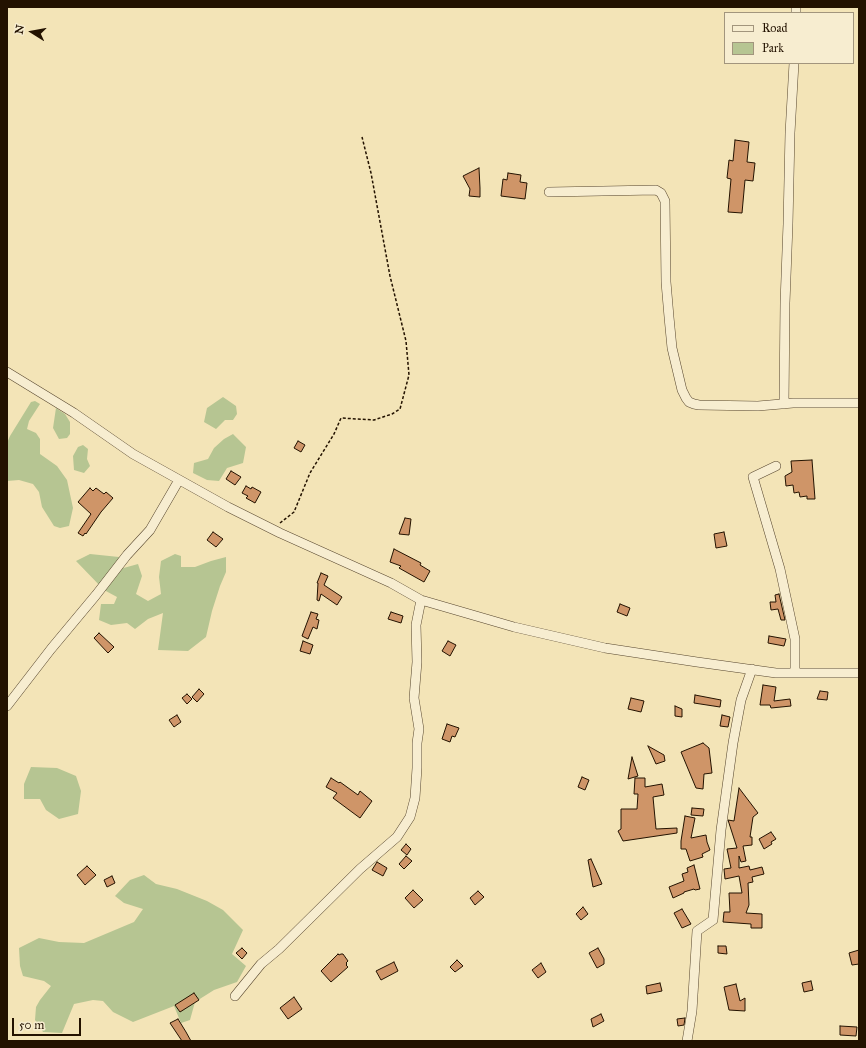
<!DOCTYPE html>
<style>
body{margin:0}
#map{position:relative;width:866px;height:1048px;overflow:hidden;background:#f3e4b7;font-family:"IM FELL Great Primer",serif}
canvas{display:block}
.frame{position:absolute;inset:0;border:8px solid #231200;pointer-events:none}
.legend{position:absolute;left:724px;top:12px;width:130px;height:52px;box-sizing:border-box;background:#f7edd0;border:1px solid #a2957d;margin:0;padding:5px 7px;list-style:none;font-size:12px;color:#231200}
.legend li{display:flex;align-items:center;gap:8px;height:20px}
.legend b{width:20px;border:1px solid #a2957d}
.north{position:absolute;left:12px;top:12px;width:40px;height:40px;-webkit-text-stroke:3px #f7edd0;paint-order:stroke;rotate:281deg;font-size:11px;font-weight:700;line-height:16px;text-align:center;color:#231200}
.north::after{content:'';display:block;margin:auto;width:14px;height:18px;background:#231200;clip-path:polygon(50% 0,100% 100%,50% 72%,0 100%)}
.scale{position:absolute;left:12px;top:1018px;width:69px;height:18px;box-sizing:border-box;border:2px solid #231200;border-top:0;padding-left:5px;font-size:12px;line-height:14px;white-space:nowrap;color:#231200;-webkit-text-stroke:3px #f7edd0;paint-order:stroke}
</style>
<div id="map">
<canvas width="866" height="1048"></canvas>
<div class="frame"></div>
<ul class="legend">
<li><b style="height:5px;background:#f7edd0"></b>Road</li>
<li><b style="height:11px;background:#b6c592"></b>Park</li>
</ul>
<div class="north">N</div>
<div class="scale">50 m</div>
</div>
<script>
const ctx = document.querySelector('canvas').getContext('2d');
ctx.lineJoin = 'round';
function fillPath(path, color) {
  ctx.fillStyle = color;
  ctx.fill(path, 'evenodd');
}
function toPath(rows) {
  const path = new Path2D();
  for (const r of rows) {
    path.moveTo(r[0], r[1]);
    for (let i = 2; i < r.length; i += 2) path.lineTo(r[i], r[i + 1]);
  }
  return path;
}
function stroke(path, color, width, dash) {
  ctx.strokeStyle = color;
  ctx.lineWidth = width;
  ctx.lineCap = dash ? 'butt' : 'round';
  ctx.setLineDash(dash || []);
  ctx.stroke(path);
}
fillPath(toPath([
 [223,397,236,406,237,414,233,420,225,420,216,429,204,422,207,408],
 [35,401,40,404,29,421,27,429,36,433,40,439,40,454,57,466,67,480,73,508,69,526,60,528,54,526,42,507,39,492,33,484,19,480,7,481,7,443,10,436,31,402],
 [56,408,65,414,70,422,70,434,67,438,59,439,53,428],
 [233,434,246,447,243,463,227,468,219,481,207,480,193,473,194,463,208,459,214,448,224,439],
 [83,445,88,449,87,459,90,466,84,473,74,470,73,456,78,447],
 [90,554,119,557,120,569,138,564,142,576,136,594,148,601,161,594,159,577,161,561,175,554,181,556,181,567,195,567,211,561,226,557,226,572,220,586,212,611,206,637,188,651,158,650,163,613,148,619,135,629,127,623,111,625,99,620,101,604,114,604,117,597,104,590,76,561],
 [31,767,57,768,76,776,81,791,78,814,59,819,46,810,40,799,24,799,24,784],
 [144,875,156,884,177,889,207,901,223,910,243,930,232,954,246,966,237,982,214,990,195,1002,190,1020,181,1023,174,1006,133,1022,113,1012,103,1001,93,1000,74,1004,62,1033,43,1032,35,1020,36,1007,40,1000,51,986,44,981,23,976,20,966,19,948,39,938,59,942,84,943,134,922,143,909,124,903,115,896,130,880]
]), '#b6c592');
const building = toPath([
 [735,140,749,142,747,162,755,163,753,181,745,180,742,213,728,212,731,179,727,178,729,160,733,161,735,140],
 [479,168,480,188,480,197,469,196,470,189,463,176,479,168],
 [508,173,521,175,520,182,527,183,525,199,501,196,503,179,507,180,508,173],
 [298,441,305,445,301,452,294,448,298,441],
 [812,460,815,499,807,499,807,496,800,497,799,492,794,493,793,485,786,486,785,476,792,472,791,461,812,460],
 [231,471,241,477,235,485,226,479,231,471],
 [246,486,251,489,252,487,261,492,255,503,246,498,248,496,242,493,246,486],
 [90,488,93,491,96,488,104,494,106,492,113,498,101,512,86,534,85,533,83,536,78,533,91,514,78,502,90,488],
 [405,518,411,519,409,535,399,534,405,518],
 [213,532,223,539,216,547,207,540,213,532],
 [724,532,727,546,716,548,714,534,724,532],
 [394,549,421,563,420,565,430,571,424,582,399,568,401,566,390,562,394,549],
 [321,573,328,576,324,585,342,597,337,605,321,594,319,601,317,600,318,583,317,583,321,573],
 [779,594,785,620,781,620,778,609,771,610,770,602,776,602,775,595,779,594],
 [620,604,630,608,627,616,617,612,620,604],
 [311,612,318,614,316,619,319,620,317,629,313,627,308,639,302,636,311,612],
 [391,612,403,616,401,623,388,619,391,612],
 [99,633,114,647,108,653,94,638,99,633],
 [769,636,786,639,784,646,768,643,769,636],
 [303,641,313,645,310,654,300,651,303,641],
 [448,641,456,645,450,656,442,651,448,641],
 [763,685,776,687,774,701,790,699,791,706,771,708,770,705,760,705,763,685],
 [199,689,204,694,197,702,192,697,199,689],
 [820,691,828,692,827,700,817,699,820,691],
 [187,694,192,699,187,704,182,698,187,694],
 [695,695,721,700,720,707,694,703,695,695],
 [631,698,644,701,641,712,628,709,631,698],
 [675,706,682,709,682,717,675,716,675,706],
 [177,715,181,722,174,727,169,720,177,715],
 [722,715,730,717,728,727,720,726,722,715],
 [447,724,459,728,455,737,452,736,450,742,442,739,447,724],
 [703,743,709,748,712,773,704,774,703,789,696,788,681,752,703,743],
 [648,746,664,755,665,761,656,764,648,746],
 [632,757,638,776,628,779,632,757],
 [582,777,589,780,585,790,578,787,582,777],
 [331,778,339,783,340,782,358,795,360,791,372,801,360,818,333,798,337,793,326,787,331,778],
 [635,778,645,778,645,787,662,784,664,795,653,797,656,829,677,828,677,833,623,841,618,831,621,829,621,809,637,809,638,794,634,794,635,778],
 [739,788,758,813,753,817,750,837,752,837,752,845,743,846,746,861,741,862,739,856,739,868,749,866,750,870,762,867,764,874,752,877,753,882,748,883,749,905,746,913,762,914,762,928,751,928,751,924,723,922,724,912,730,912,729,893,742,893,739,876,725,879,724,869,731,868,727,849,737,848,728,820,734,821,739,788],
 [692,808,704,809,703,816,691,815,692,808],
 [685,816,695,818,691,838,706,835,707,842,710,850,702,854,703,857,690,861,686,849,681,849,681,841,685,816],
 [771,832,776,839,771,842,772,844,764,849,759,839,771,832],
 [406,844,411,849,407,855,401,850,406,844],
 [406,856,412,861,404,869,399,864,406,856],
 [591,859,602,884,593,887,588,860,591,859],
 [377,862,387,868,383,876,372,870,377,862],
 [694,865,700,889,695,890,694,889,684,892,684,893,673,898,669,887,684,881,682,874,688,872,687,868,694,865],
 [87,866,96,875,85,885,77,875,87,866],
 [112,876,115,883,107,887,104,880,112,876],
 [413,890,423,900,414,908,405,898,413,890],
 [478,891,484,897,475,905,470,898,478,891],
 [583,907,588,914,581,920,576,914,583,907],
 [682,909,691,924,682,928,674,913,682,909],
 [718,946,726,946,727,954,718,953,718,946],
 [242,948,247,953,242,959,236,953,242,948],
 [598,948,604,959,604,964,597,968,589,953,598,948],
 [859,950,859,964,852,965,849,953,859,950],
 [338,954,339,955,341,954,343,954,348,961,346,963,347,964,346,965,348,967,331,982,321,971,338,954],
 [457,960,463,966,455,972,450,967,457,960],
 [394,962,398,971,381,980,376,971,394,962],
 [541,963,546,972,538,978,532,970,541,963],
 [811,981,813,990,804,992,802,983,811,981],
 [660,983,662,991,647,994,646,986,660,983],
 [736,984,740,1001,745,998,745,1011,729,1010,724,987,736,984],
 [194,993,199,1000,180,1012,175,1005,194,993],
 [294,997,302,1009,288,1019,280,1008,294,997],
 [601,1014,604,1021,593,1027,591,1019,601,1014],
 [685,1018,684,1025,678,1026,677,1019,685,1018],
 [178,1019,186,1032,191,1041,182,1041,170,1023,178,1019],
 [840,1026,857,1027,856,1036,840,1035,840,1026]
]);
fillPath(building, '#cf9568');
stroke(building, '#231200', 1);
const street = toPath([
 [796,13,796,7],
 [549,192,656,190,661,193,665,201,666,282,669,317,672,348,682,390,686,398,689,402,694,404,699,405,758,406,793,403,859,403],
 [7,372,74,413,133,454,228,507,280,533,391,583,421,600,514,627,605,648,697,662,776,673,859,673],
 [784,404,785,303,788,224,790,133,794,63],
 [776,466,753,477,780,569,795,639,795,672],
 [7,706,51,649,96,595,127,555,150,530,179,480],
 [235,996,261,964,279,949,360,869,397,837,410,817,415,798,417,768,417,743,419,729,414,698,417,662,416,625,421,600],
 [687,1041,692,1011,697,931,713,920,721,830,733,743,741,700,752,669]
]);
stroke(street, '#57462e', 10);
stroke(toPath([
 [280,523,294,512,310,473,334,434,341,418,374,420,392,414,400,409,409,375,406,341,390,276,371,173,362,137]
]), '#231200', 1.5, [3, 2]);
stroke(street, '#f7edd0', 9);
</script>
